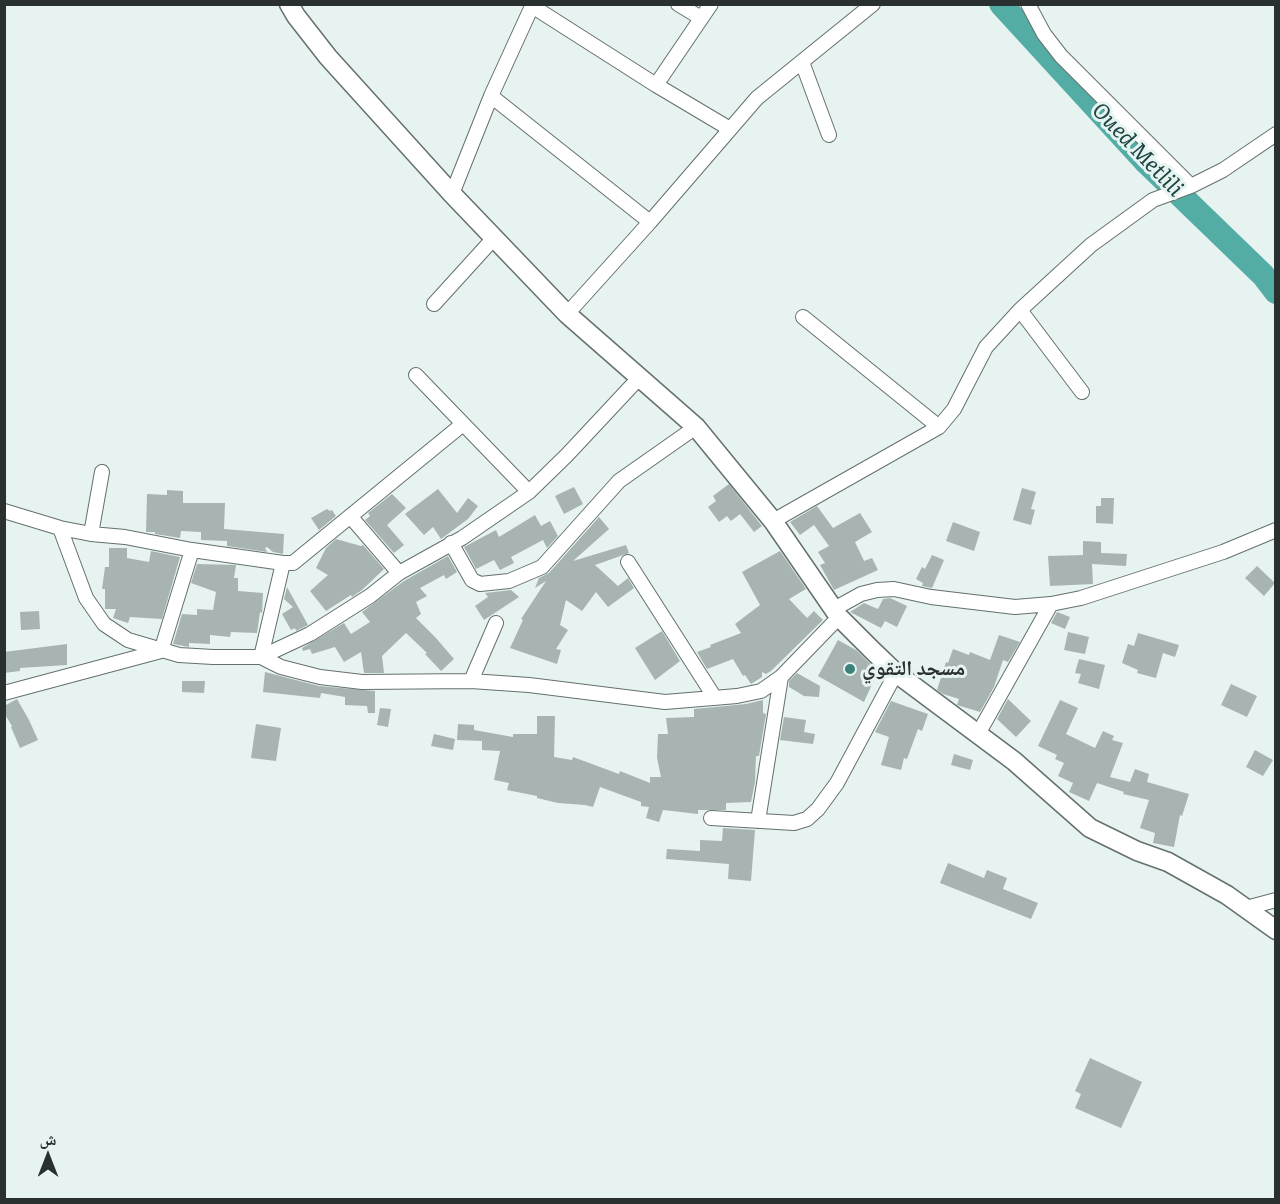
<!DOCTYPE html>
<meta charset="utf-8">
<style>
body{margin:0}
#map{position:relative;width:1280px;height:1204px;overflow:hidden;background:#e6f3f1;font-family:Literata,"Noto Naskh Arabic",serif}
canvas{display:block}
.frame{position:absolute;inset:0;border:6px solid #2a2f2f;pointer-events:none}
.north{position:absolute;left:18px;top:1126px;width:60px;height:60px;-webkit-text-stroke:4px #e6f3f1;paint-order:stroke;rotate:0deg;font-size:16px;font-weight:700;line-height:24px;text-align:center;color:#2a2f2f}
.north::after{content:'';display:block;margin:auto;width:21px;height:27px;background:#2a2f2f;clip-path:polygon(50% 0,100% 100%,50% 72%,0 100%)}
</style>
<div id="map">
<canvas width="1280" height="1204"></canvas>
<div class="frame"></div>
<div class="north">ش</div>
</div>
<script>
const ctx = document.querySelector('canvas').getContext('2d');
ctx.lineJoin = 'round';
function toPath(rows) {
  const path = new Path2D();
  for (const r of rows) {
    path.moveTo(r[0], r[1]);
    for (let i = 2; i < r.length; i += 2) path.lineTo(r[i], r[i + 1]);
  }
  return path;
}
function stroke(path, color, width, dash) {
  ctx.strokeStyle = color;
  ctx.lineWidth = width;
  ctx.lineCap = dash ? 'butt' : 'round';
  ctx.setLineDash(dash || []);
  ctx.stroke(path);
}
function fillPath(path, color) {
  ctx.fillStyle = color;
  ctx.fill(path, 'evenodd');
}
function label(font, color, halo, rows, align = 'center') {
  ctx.font = font + ' Literata,"Noto Naskh Arabic",serif';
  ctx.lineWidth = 6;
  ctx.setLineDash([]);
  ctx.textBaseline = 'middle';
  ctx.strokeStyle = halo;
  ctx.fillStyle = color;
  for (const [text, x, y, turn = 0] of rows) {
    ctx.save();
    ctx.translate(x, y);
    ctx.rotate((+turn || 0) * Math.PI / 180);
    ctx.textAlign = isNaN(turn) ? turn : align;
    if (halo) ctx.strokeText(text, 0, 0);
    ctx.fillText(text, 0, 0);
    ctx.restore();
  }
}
stroke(toPath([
 [1001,4,1144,160,1263,275,1276,292]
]), '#53ada4', 24);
fillPath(toPath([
 [729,484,762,526,754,532,740,514,731,521,727,516,719,522,708,507,716,501,713,496],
 [574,487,583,504,564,514,555,496],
 [1022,488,1036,492,1031,509,1035,510,1031,525,1013,520],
 [438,489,457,513,468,498,478,506,468,519,441,539,433,527,424,535,405,514],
 [167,490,183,491,183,503,225,503,224,529,284,534,283,554,273,552,267,547,265,548,267,552,227,546,227,541,201,540,201,532,181,531,180,538,155,534,155,532,146,532,147,494,167,495],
 [392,494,406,508,387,525,404,545,394,553,365,520,370,516,368,513],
 [1101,498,1114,498,1113,524,1096,523,1096,506,1101,506],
 [817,506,833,528,860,513,872,532,855,542,864,561,872,558,878,570,834,590,820,565,825,563,818,552,829,546,814,525,800,535,790,522],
 [327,509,330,511,332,510,336,516,319,530,311,518],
 [535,515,541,526,550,521,558,536,547,548,543,540,511,557,514,563,500,570,494,560,476,569,464,547,496,530,499,537],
 [599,517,609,529,573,561,626,545,629,553,595,565,618,586,628,578,634,588,608,607,596,592,582,611,566,600,560,625,568,630,556,649,561,650,557,664,510,648,523,620,521,619,546,581,535,588,539,578,549,573],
 [953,522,980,532,974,551,946,541],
 [336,539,361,546,363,545,384,569,362,590,352,597,351,595,326,611,310,591,328,575,316,568,326,548],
 [1083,541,1101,542,1101,553,1127,554,1126,566,1092,564,1093,584,1050,586,1048,556,1083,555],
 [109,548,127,548,127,558,149,562,151,551,180,557,162,619,130,617,128,623,113,618,116,609,105,609,105,589,102,589,105,567,109,567],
 [780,551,806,589,789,599,807,618,814,611,823,620,771,671,766,674,762,672,762,677,751,684,745,675,743,676,733,659,707,669,697,652,711,647,710,645,741,633,735,624,760,605,742,572],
 [932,555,944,560,932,588,922,586,923,583,916,579,922,567,925,569],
 [448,556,457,572,446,579,444,575,420,588,427,596,416,602,421,614,416,618,436,638,454,659,441,671,425,654,427,653,406,633,382,656,384,673,364,673,361,652,344,662,335,647,312,654,310,649,303,651,302,648,344,623,351,634,370,622,362,612,404,581],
 [197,564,236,565,234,578,238,578,238,591,263,593,262,613,260,612,257,633,231,632,230,637,210,635,210,644,189,643,189,647,173,644,182,614,197,615,197,609,213,610,216,592,191,583],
 [1257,566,1275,583,1264,596,1245,578],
 [287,587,308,625,296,631,295,628,291,630,282,614,293,607,284,599],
 [511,590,519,597,484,620,475,606,488,597,485,593],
 [890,598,907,606,897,627,885,621,881,628,850,612,864,603,878,609,883,599],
 [39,611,40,629,21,630,20,612],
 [1057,612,1070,617,1065,629,1051,623],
 [662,631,680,661,655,680,635,648],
 [1068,632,1089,637,1085,654,1064,650],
 [1138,633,1179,645,1175,657,1163,653,1156,678,1137,673,1138,670,1122,663,1128,644,1134,646],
 [999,635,1020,642,1008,662,1003,660,994,687,980,712,957,705,959,699,943,694,937,690,946,662,948,663,953,649,969,655,970,652,990,660],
 [838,640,856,650,878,671,864,702,818,676],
 [67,644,67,665,20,668,20,671,4,673,4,652],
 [1079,659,1105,665,1099,689,1078,683,1081,674,1075,673],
 [265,672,319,686,375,691,375,713,368,713,367,706,345,705,345,697,321,693,320,698,263,692],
 [797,673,820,686,819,697,804,696,789,687,789,681],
 [182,681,205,681,204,693,182,692],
 [1231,684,1257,696,1247,717,1221,705],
 [17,699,29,720,38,740,20,748,11,727,12,726,4,713,4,706],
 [1008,699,1031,721,1016,737,997,719],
 [763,700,763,713,766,714,759,756,756,756,755,782,751,802,726,803,726,810,698,810,698,814,663,810,659,822,646,818,649,807,641,806,641,802,600,787,593,807,585,805,558,803,537,798,537,796,507,790,509,783,494,780,500,751,482,750,482,741,457,740,458,724,474,725,474,730,513,737,513,734,537,734,537,716,555,716,554,757,572,760,573,757,619,774,620,771,650,783,650,777,661,777,657,758,658,734,668,734,666,718,694,717,694,709,746,704],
 [1060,700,1078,708,1066,734,1095,748,1103,731,1114,736,1112,740,1123,743,1110,777,1130,782,1135,769,1149,774,1147,782,1189,794,1182,816,1180,815,1174,847,1153,843,1155,833,1140,828,1149,800,1123,794,1124,792,1097,783,1089,801,1069,792,1073,783,1058,776,1064,763,1055,759,1057,755,1038,746],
 [891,701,928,714,922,731,918,729,907,759,904,758,901,770,881,765,889,737,875,732],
 [380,708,391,709,388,727,377,725],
 [784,717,806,720,804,732,815,734,813,744,780,740],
 [256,724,281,728,276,761,251,758],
 [434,734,455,739,453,750,431,746],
 [1255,750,1273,760,1263,776,1246,767],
 [954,754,973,760,970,770,951,765],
 [723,828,755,830,751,881,728,879,729,864,666,859,667,849,700,851,700,840,722,841],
 [948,863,984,878,987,870,1007,878,1003,889,1038,903,1031,919,940,883],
 [1090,1058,1142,1082,1121,1128,1075,1108,1081,1094,1075,1091]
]), '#a8b4b2');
const minor = toPath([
 [678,4,701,18],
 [1028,4,1044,34,1061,56,1191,186],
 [532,6,656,85,711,4],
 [802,62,829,135],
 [656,85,730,129],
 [491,96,650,222,757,98,873,4],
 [452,194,491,96,533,4],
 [434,304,494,238],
 [1020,310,1082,392],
 [567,314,650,222],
 [803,317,939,427],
 [416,375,529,492],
 [4,511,60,528,91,534,125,537,192,550,283,563,293,563,463,424],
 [350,516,399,573],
 [773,521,939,427,954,409,986,347,1020,310,1091,245,1153,200,1191,186,1223,170,1276,134],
 [60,528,86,598,104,624,128,640,179,655,213,657,261,657,310,634,370,596,399,573,462,538,529,492,567,455,639,378],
 [91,534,102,472],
 [451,543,472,580,480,584,509,581,542,567,619,481,696,427],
 [628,562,715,698],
 [283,563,261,657,281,667,320,677,362,682,471,681,529,685,665,702,737,696,761,691,781,677,839,617],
 [834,609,861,594,877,590,894,589,931,597,1015,607,1051,604,1081,598,1223,552,1276,530],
 [471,681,496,623],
 [4,693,161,651,192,550],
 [978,734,1051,604],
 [711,818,794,823,807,819,818,809,837,783,896,673],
 [758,821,781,677],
 [1246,908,1276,900]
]);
const major = toPath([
 [289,4,296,16,328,57,452,194,567,314,696,427,773,521,839,617,872,650,896,673,1014,761,1090,828,1137,851,1168,862,1227,895,1276,930]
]);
stroke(minor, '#64706e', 16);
stroke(major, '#64706e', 21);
stroke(minor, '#fff', 14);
stroke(major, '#fff', 18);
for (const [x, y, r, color] of [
 [850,669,6,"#3c827b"]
]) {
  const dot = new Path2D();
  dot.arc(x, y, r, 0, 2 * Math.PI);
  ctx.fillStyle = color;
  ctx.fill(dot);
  stroke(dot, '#e6f3f1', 2);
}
label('bold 21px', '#2a2f2f', '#e6f3f1', [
 ["مسجد التقوي",862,669]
], 'left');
label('italic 22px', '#1d4642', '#e6f3f1', [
 ["Oued Metlili",1137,150,46]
]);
</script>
